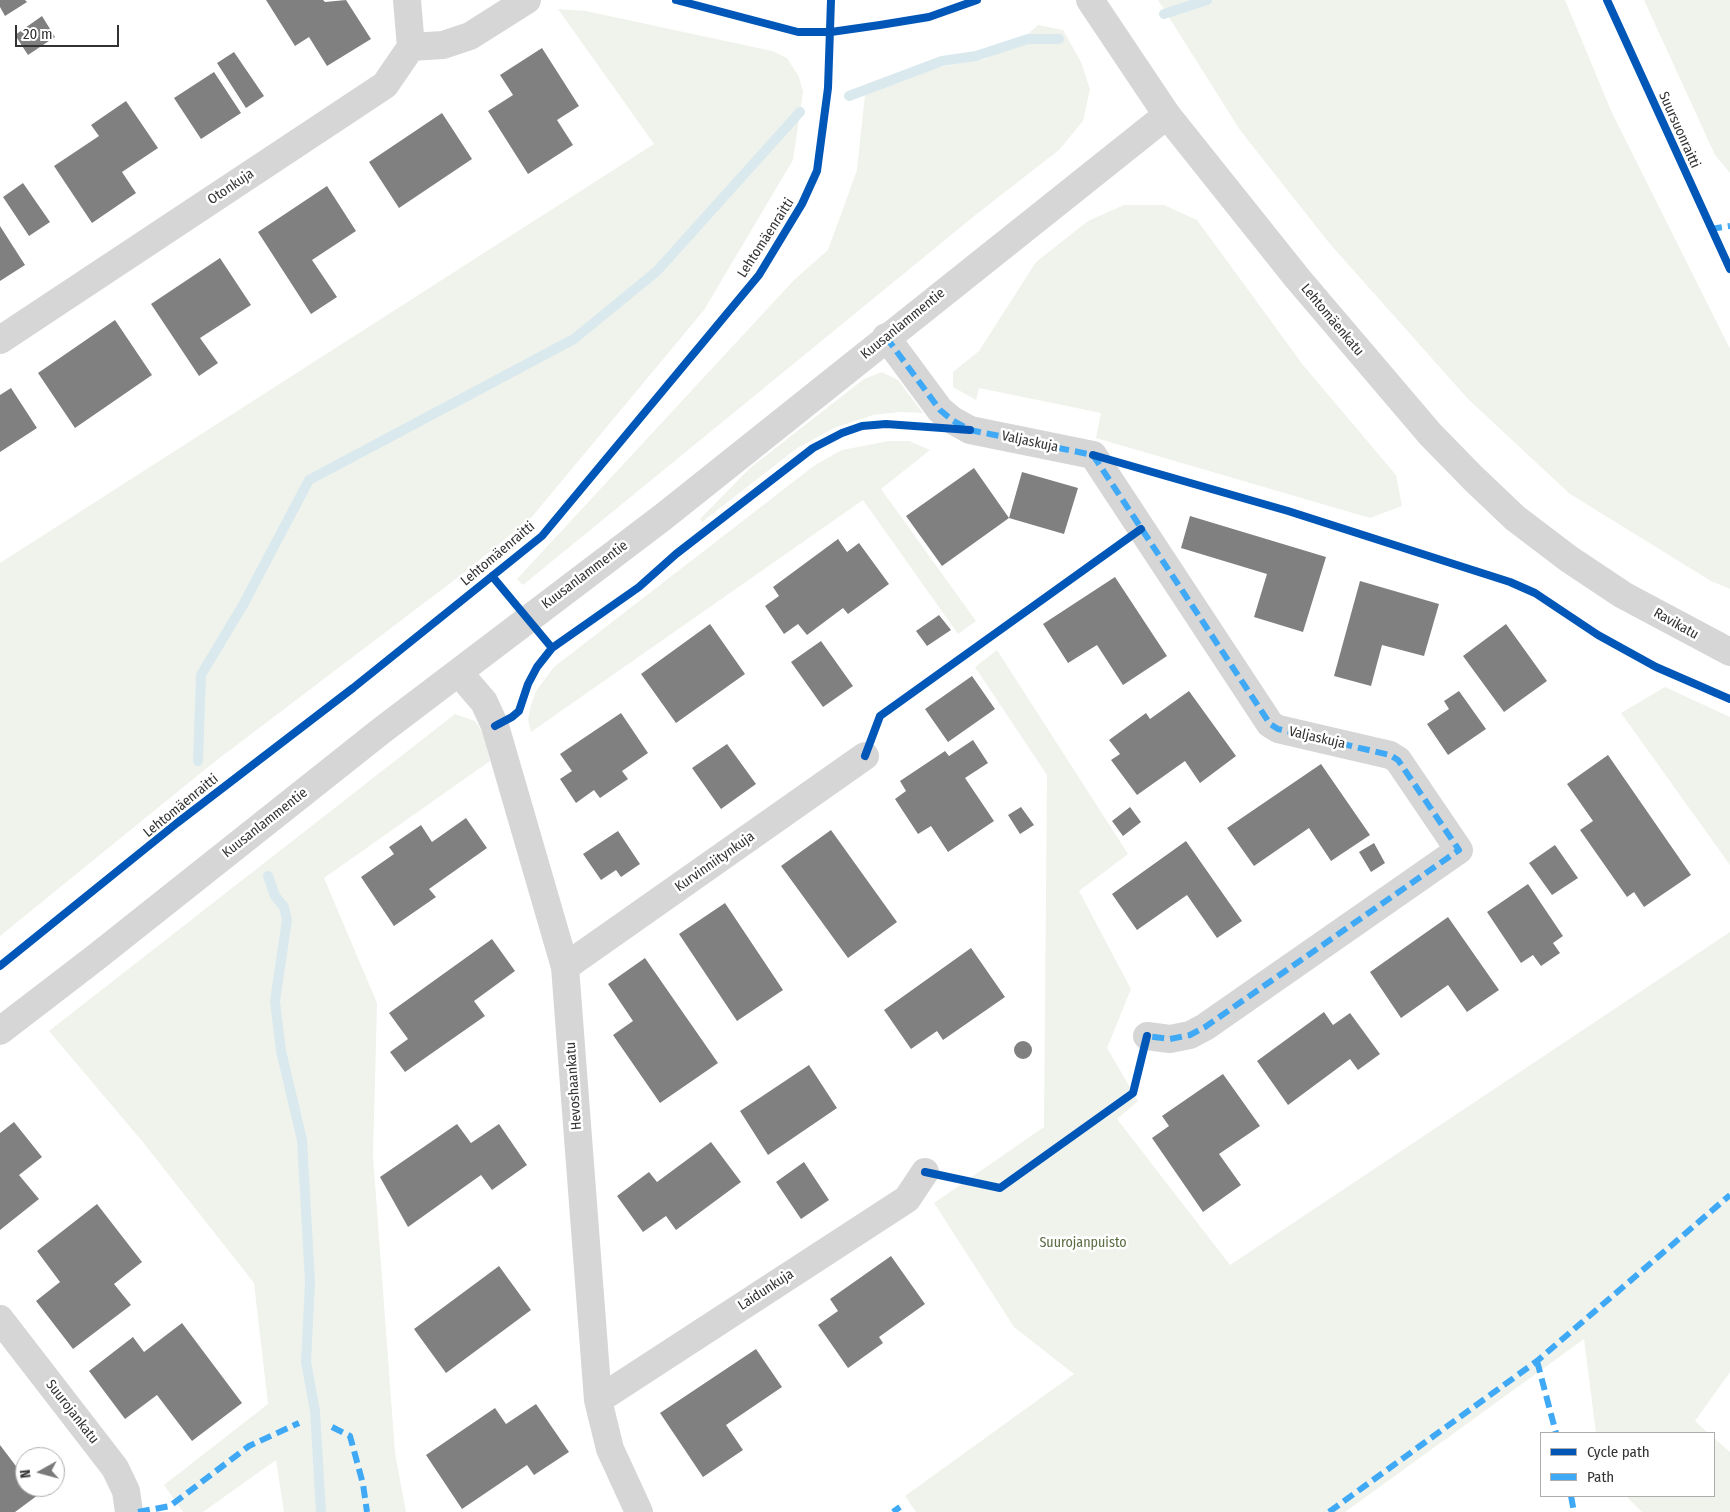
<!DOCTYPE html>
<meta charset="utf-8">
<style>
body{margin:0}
#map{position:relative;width:1730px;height:1512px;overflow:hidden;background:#fff;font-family:"Fira Sans Condensed",sans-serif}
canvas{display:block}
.legend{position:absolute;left:1540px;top:1432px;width:175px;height:65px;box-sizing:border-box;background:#fff;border:1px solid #adadad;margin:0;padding:6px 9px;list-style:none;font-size:15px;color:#323232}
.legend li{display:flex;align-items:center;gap:10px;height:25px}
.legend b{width:25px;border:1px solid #adadad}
.north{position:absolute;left:15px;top:1447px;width:50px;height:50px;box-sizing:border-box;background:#fff;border:1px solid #adadad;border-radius:50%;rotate:263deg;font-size:14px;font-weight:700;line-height:20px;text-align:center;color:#323232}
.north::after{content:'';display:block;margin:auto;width:18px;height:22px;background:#7a7a7a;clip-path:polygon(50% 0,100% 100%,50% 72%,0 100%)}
.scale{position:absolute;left:15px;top:25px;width:104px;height:22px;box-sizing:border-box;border:2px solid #323232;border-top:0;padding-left:6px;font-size:15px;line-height:18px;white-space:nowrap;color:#323232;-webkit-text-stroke:4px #fff;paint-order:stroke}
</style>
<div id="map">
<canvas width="1730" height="1512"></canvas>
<ul class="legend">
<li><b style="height:6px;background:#0057b8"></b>Cycle path</li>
<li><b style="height:6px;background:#3fa9f5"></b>Path</li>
</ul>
<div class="north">N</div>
<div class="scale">20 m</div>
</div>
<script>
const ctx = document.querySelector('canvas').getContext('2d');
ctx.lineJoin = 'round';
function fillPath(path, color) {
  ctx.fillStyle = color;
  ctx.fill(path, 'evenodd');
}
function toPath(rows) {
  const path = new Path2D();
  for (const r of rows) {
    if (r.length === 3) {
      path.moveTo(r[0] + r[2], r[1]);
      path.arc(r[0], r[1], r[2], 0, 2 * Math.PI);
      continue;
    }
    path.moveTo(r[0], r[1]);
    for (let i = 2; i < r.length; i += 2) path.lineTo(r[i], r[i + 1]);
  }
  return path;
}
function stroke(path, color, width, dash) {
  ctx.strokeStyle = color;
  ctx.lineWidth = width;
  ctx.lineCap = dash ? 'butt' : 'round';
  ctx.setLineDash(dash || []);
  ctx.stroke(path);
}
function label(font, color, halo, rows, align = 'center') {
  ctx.font = font + ' "Fira Sans Condensed",sans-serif';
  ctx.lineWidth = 5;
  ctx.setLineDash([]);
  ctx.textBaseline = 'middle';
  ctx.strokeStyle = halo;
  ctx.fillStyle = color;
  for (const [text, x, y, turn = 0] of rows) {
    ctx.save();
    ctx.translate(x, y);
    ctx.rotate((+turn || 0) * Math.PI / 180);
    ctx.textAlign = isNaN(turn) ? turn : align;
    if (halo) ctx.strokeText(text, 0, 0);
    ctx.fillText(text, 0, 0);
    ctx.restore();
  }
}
fillPath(toPath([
 [1158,0,1565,0,1612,113,1730,349,1730,589,1711,581,1570,494,1468,399,1330,244,1240,130],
 [1644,0,1730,0,1730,173,1715,155],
 [558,9,586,11,772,51,787,58,799,77,803,92,793,160,704,310,531,518,461,575,213,763,0,936,0,563,654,144],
 [1038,25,1063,30,1081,62,1090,89,1083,121,1059,150,978,213,523,585,517,579,794,280,828,250,857,170,865,94,877,82,895,75,986,59,1020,41],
 [1124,205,1164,205,1197,220,1303,365,1396,475,1402,506,1370,518,1096,438,1101,413,979,388,976,400,953,387,953,372,979,351,1036,262,1088,221],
 [882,372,898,380,923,413,900,412,873,415,834,428,796,449,702,522,700,519,750,468,864,379],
 [889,441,909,441,930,450,881,489,976,621,958,634,863,500,531,732,528,719,531,705,536,691,554,667,815,465,842,450],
 [997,650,1128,854,1079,891,1131,989,1107,1048,1138,1101,1117,1119,1230,1265,1730,932,1730,1372,1695,1421,1708,1433,1596,1433,1584,1339,1345,1512,916,1512,905,1496,1074,1374,1014,1327,934,1203,1044,1127,1047,775,975,667],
 [1665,687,1730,717,1730,865,1621,713],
 [455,714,475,721,484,735,490,761,324,878,377,1003,373,1156,395,1453,406,1512,284,1512,276,1460,203,1512,183,1512,164,1485,268,1404,254,1283,142,1141,49,1031],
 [1714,1438,1730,1452,1730,1512,1642,1512,1626,1496,1714,1496]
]), '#f0f3ec');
stroke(toPath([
 [1164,14,1207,0],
 [849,96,942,61,976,56,1028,39,1059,39],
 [198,761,201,675,243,605,309,480,574,339,657,271,800,112],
 [268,876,275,896,284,907,287,920,275,1001,281,1051,302,1140,310,1282,306,1362,315,1411,321,1512]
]), '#dae9ee', 10);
fillPath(toPath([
 [0,0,25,0,27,2,5,16,0,7],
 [266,0,323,0,325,2,346,0,371,39,327,66,309,37,295,46],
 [42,16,55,37,28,55,15,35],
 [542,48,579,106,557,120,573,145,528,174,488,111,513,95,500,75],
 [234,52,264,96,246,108,217,63],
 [214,72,241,113,201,139,174,98],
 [126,101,158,148,122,172,136,193,92,223,54,166,99,136,91,125],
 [442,113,472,159,399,208,369,162],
 [23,183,50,222,29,236,3,197],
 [327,186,356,231,312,260,337,297,311,314,258,232],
 [0,226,25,265,0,281],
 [220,258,251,305,200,338,218,363,199,376,151,304],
 [115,320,152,375,75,428,38,373],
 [11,388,37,428,0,452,0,395],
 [974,468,1009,518,942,566,906,516],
 [1022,472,1078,488,1064,534,1009,518],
 [1190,516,1326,557,1303,632,1254,617,1267,574,1181,548],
 [838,539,847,552,859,543,889,584,848,614,843,608,807,635,798,624,784,634,765,606,779,596,773,587],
 [1115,577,1167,656,1123,685,1097,645,1068,663,1043,624],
 [1360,581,1439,604,1424,656,1382,645,1371,686,1334,676],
 [939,615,951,630,927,646,916,631],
 [710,624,745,674,676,723,641,674],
 [1506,624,1547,681,1504,712,1463,656],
 [821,641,853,686,823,707,791,662],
 [972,676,995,709,948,742,925,709],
 [1189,691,1236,756,1200,783,1185,761,1137,795,1111,760,1120,754,1109,740,1146,713,1150,719],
 [1459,691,1486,729,1448,755,1427,724,1449,709,1444,701],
 [621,713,648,753,622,771,628,779,600,798,594,790,576,803,560,779,572,771,560,754],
 [973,740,988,763,965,778,994,821,948,852,931,826,918,834,895,799,906,791,900,781,945,751,949,756],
 [727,744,756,784,721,809,692,768],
 [1608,755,1691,875,1644,907,1634,892,1627,897,1580,830,1593,821,1567,784],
 [1321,764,1370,835,1331,861,1309,828,1254,866,1227,828],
 [1021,807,1034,825,1020,834,1008,815],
 [1130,807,1141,822,1123,836,1112,821],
 [466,818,487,848,429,889,436,897,394,926,361,877,394,854,389,847,421,825,432,842],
 [831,830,897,922,848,958,781,866],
 [618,831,640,864,621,877,616,870,601,880,583,854],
 [1186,841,1242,921,1217,938,1187,895,1137,930,1112,894],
 [1374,843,1385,863,1371,872,1359,852],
 [1555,845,1578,878,1552,895,1529,863],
 [1528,884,1563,936,1553,943,1560,953,1541,966,1533,955,1521,963,1487,912],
 [725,903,783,990,737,1021,679,934],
 [1448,917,1499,990,1467,1012,1448,985,1401,1018,1370,972],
 [492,939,515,971,474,1001,485,1016,405,1072,390,1052,408,1039,389,1013],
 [971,948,1005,997,943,1040,937,1031,911,1049,884,1010],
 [645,958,718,1063,660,1103,613,1035,633,1021,608,984],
 [1324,1012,1333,1025,1350,1013,1380,1054,1358,1070,1350,1059,1288,1105,1257,1061],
 [1023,1050,9],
 [809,1065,837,1108,768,1155,740,1111],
 [1223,1074,1260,1126,1219,1154,1241,1185,1203,1212,1152,1138,1169,1126,1162,1116],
 [14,1122,42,1157,19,1175,39,1199,0,1230,0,1133],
 [457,1124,471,1143,499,1124,527,1165,492,1190,481,1175,408,1227,380,1177],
 [711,1142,741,1182,676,1230,666,1216,643,1232,617,1196,649,1172,657,1182],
 [804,1162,829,1200,801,1219,776,1182],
 [97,1204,142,1262,114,1284,131,1305,73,1349,36,1301,60,1282,37,1251],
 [891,1256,925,1304,879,1337,883,1343,848,1368,818,1325,838,1311,830,1299],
 [499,1266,531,1310,446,1373,414,1329],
 [182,1323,242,1403,192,1441,157,1395,125,1419,89,1371,133,1337,144,1352],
 [756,1349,782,1387,726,1425,743,1450,703,1477,660,1413],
 [536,1404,569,1452,534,1475,527,1465,462,1509,426,1455,495,1408,506,1424],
 [0,1445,25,1478,25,1487,32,1487,38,1495,15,1512,0,1512]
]), '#808080');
stroke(toPath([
 [411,47,443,45,470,36,527,0],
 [886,337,940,410,952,420,970,430,1093,455,1270,724,1278,729,1390,755,1398,760,1459,850,1205,1027,1190,1035,1170,1039,1147,1036],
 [0,340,385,85,411,47,407,0],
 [459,673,484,702,495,726,565,967,598,1400,610,1449,639,1512],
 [565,967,865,756],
 [0,1319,115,1468,126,1491,129,1512],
 [598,1400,907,1199,925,1172]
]), '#d6d6d6', 28);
stroke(toPath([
 [1090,0,1167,115,1298,279,1430,434,1473,478,1515,518,1569,559,1623,595,1730,652],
 [0,1031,95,958,381,731,663,517,1167,115]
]), '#d6d6d6', 28);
stroke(toPath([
 [1710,229,1730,226],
 [886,337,940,410,952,420,970,430,1093,455,1270,724,1278,729,1390,755,1398,760,1459,850,1205,1027,1190,1035,1170,1039,1147,1036],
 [1537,1361,1556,1433],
 [332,1427,350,1436,363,1484,367,1512],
 [1571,1496,1574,1512],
 [138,1512,170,1506,249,1446,299,1423],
 [893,1512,900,1507],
 [1329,1512,1537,1361,1730,1195]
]), '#3fa9f5', 6, [12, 6]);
stroke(toPath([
 [676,0,798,32,831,32,880,25,929,17,977,0],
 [1607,0,1730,269],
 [1093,455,1288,511,1510,582,1535,593,1598,635,1656,667,1730,699],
 [492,576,552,648],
 [495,726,512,717,519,711,528,684,537,667,552,648,639,587,676,554,813,448,842,433,862,426,886,424,970,430],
 [865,756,880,716,1141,529],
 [0,966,177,823,353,688,542,536,759,275,802,204,817,171,828,88,831,0],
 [925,1172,1000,1188,1133,1093,1147,1036]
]), '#0057b8', 8);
label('14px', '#323232', '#fff', [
 ["Suursuonraitti",1679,130,66],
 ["Otonkuja",231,187,-34],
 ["Lehtomäenraitti",766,238,-57],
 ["Lehtomäenkatu",1332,320,50],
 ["Kuusanlammentie",903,324,-39],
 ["Valjaskuja",1030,442,12],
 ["Lehtomäenraitti",498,554,-40],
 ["Kuusanlammentie",585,575,-37],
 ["Ravikatu",1676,624,29],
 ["Valjaskuja",1317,738,13],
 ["Lehtomäenraitti",181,806,-39],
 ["Kuusanlammentie",265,823,-38],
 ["Kurvinniitynkuja",715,862,-35],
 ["Hevoshaankatu",574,1086,-94],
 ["Laidunkuja",766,1290,-33],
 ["Suurojankatu",72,1412,52]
]);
label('14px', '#5a6c42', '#fff', [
 ["Suurojanpuisto",1083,1243]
]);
</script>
